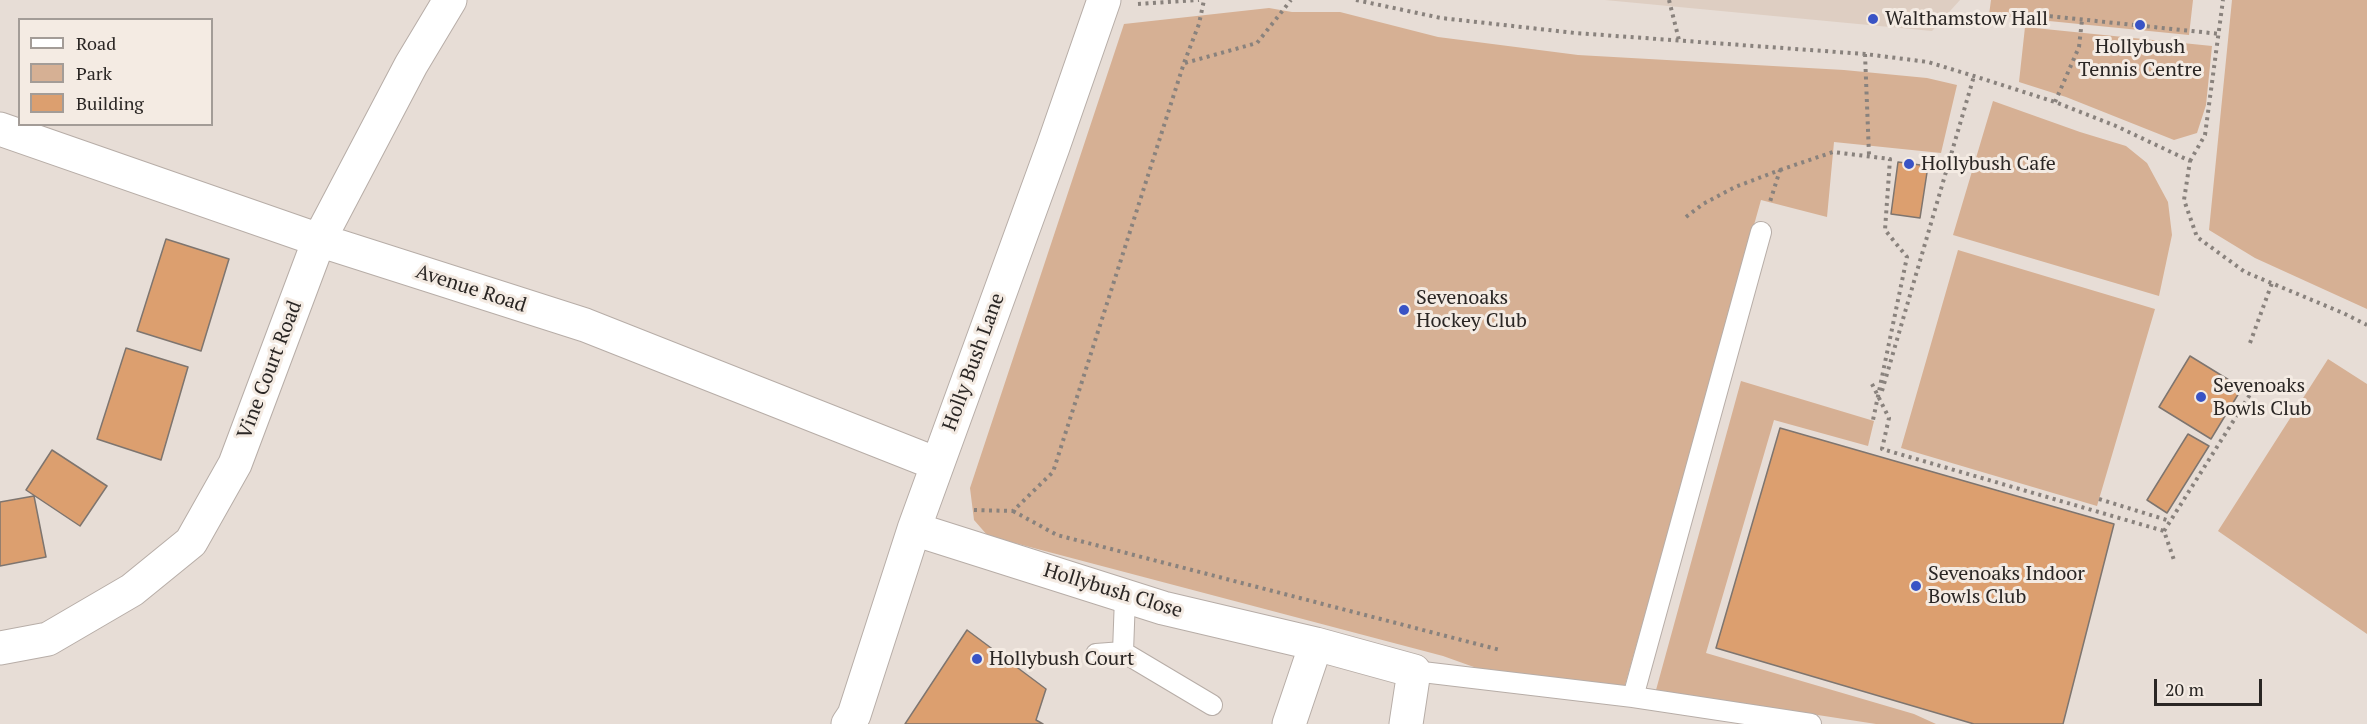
<!DOCTYPE html>
<style>
body{margin:0}
#map{position:relative;width:2367px;height:724px;overflow:hidden;background:#e7ddd6;font-family:"PT Serif",serif}
canvas{display:block}
.legend{position:absolute;left:18px;top:18px;width:195px;height:108px;box-sizing:border-box;background:#f4ebe3;border:2px solid #a39c97;margin:0;padding:8px 10px;list-style:none;font-size:18px;color:#2a2624}
.legend li{display:flex;align-items:center;gap:12px;height:30px}
.legend b{width:30px;border:2px solid #a39c97}
.scale{position:absolute;left:2154px;top:679px;width:108px;height:27px;box-sizing:border-box;border:3px solid #2a2624;border-top:0;padding-left:8px;font-size:18px;line-height:21px;white-space:nowrap;color:#2a2624;-webkit-text-stroke:4px #f4ebe3;paint-order:stroke}
</style>
<div id="map">
<canvas width="2367" height="724"></canvas>
<ul class="legend">
<li><b style="height:8px;background:#fff"></b>Road</li>
<li><b style="height:16px;background:#d6b094"></b>Park</li>
<li><b style="height:16px;background:#dc9f6f"></b>Building</li>
</ul>
<div class="scale">20 m</div>
</div>
<script>
const ctx = document.querySelector('canvas').getContext('2d');
ctx.lineJoin = 'round';
function fillPath(path, color) {
  ctx.fillStyle = color;
  ctx.fill(path, 'evenodd');
}
function toPath(rows) {
  const path = new Path2D();
  for (const r of rows) {
    path.moveTo(r[0], r[1]);
    for (let i = 2; i < r.length; i += 2) path.lineTo(r[i], r[i + 1]);
  }
  return path;
}
function stroke(path, color, width, dash) {
  ctx.strokeStyle = color;
  ctx.lineWidth = width;
  ctx.lineCap = dash ? 'butt' : 'round';
  ctx.setLineDash(dash || []);
  ctx.stroke(path);
}
function label(font, color, halo, rows, align = 'center') {
  ctx.font = font + ' "PT Serif",serif';
  ctx.lineWidth = 6;
  ctx.setLineDash([]);
  ctx.textBaseline = 'middle';
  ctx.strokeStyle = halo;
  ctx.fillStyle = color;
  for (const [text, x, y, turn = 0] of rows) {
    ctx.save();
    ctx.translate(x, y);
    ctx.rotate((+turn || 0) * Math.PI / 180);
    ctx.textAlign = isNaN(turn) ? turn : align;
    if (halo) ctx.strokeText(text, 0, 0);
    ctx.fillText(text, 0, 0);
    ctx.restore();
  }
}
fillPath(toPath([
 [1605,0,1960,0,1932,31]
]), '#decec2');
fillPath(toPath([
 [1991,0,2193,0,2189,35,1989,15],
 [2232,0,2367,0,2367,309,2255,258,2209,230],
 [1269,8,1292,12,1340,12,1438,37,1578,55,1844,70,1927,78,1957,85,1941,153,1834,142,1827,217,1761,200,1624,689,1499,676,1443,656,988,536,974,520,970,488,1124,24],
 [2025,27,2212,46,2206,105,2197,133,2174,140,2066,97,2019,82],
 [1993,101,2080,132,2126,146,2147,163,2168,202,2172,235,2159,296,1953,235],
 [1958,250,2155,309,2097,506,1901,448],
 [2328,359,2367,384,2367,634,2218,531],
 [1741,381,1874,421,1868,446,1774,420,1706,653,1914,714,1936,724,1876,724,1656,690]
]), '#d6b094');
const building = toPath([
 [1898,162,1928,166,1920,218,1891,214,1898,162],
 [166,239,229,259,201,351,137,331,166,239],
 [126,348,188,367,161,460,97,439,126,348],
 [2190,356,2242,388,2211,439,2159,407,2190,356],
 [1780,428,2114,524,2063,724,1974,724,1716,648,1780,428],
 [2188,434,2209,446,2167,513,2147,500,2188,434],
 [52,450,107,486,80,526,26,490,52,450],
 [34,496,46,557,0,566,0,502,34,496],
 [967,630,1046,689,1036,720,1043,724,905,724,967,630]
]);
fillPath(building, '#dc9f6f');
stroke(building, '#7e756f', 1.5);
const service = toPath([
 [1125,597,1123,652,1212,705],
 [1096,654,1123,652],
 [1414,671,1633,697,1811,724],
 [1633,697,1761,232]
]);
const minor = toPath([
 [0,129,319,240,585,325,937,464],
 [914,529,1163,608,1316,644,1414,671,1406,724],
 [0,648,48,639,132,590,191,542,235,464,319,240,411,65,450,0],
 [848,724,854,715,914,529,1053,147,1104,0],
 [1289,724,1316,644]
]);
stroke(service, '#b7ada7', 22);
stroke(minor, '#b7ada7', 35);
stroke(toPath([
 [1356,0,1441,18,1575,33,1865,54,1928,62,1974,76,2055,102,2116,126,2190,161,2184,200,2197,237,2245,272,2343,313,2367,325],
 [1669,0,1679,40],
 [1138,4,1199,0],
 [2020,13,2220,34],
 [1865,54,1869,155],
 [1185,63,1257,43,1291,0],
 [2055,102,2079,47,2082,20],
 [2190,161,2205,135,2223,0],
 [1780,170,1833,152,1890,159,1885,230,1907,257,1873,420],
 [1686,217,1703,204,1735,187,1780,170,1769,205],
 [2250,343,2272,283],
 [1872,384,1889,418,1882,449,2164,531,2175,563],
 [1882,391,1974,76],
 [2099,499,2170,521],
 [974,510,1013,511,1053,472,1184,63,1199,24,1204,0],
 [1013,511,1057,535,1500,650],
 [2164,531,2251,393]
]), '#89827d', 4, [3, 4.5]);
stroke(service, '#fff', 20);
stroke(minor, '#fff', 33);
for (const [x, y, r, color] of [
 [1873,19,6,"#3953c5"],
 [2140,25,6,"#3953c5"],
 [1909,164,6,"#3953c5"],
 [1404,310,6,"#3953c5"],
 [2201,397,6,"#3953c5"],
 [1916,586,6,"#3953c5"],
 [977,659,6,"#3953c5"]
]) {
  const dot = new Path2D();
  dot.arc(x, y, r, 0, 2 * Math.PI);
  ctx.fillStyle = color;
  ctx.fill(dot);
  stroke(dot, '#f4ebe3', 2);
}
label('20px', '#2a2624', '#f4ebe3', [
 ["Walthamstow Hall",1885,19],
 ["Hollybush",2140,47,"center"],
 ["Tennis Centre",2140,70,"center"],
 ["Hollybush Cafe",1921,164],
 ["Sevenoaks",1416,298],
 ["Hockey Club",1416,321],
 ["Sevenoaks",2213,386],
 ["Bowls Club",2213,409],
 ["Sevenoaks Indoor",1928,574],
 ["Bowls Club",1928,597],
 ["Hollybush Court",989,659]
], 'left');
label('20px', '#2a2624', '#f4ebe3', [
 ["Avenue Road",471,289,18],
 ["Holly Bush Lane",974,362,-70],
 ["Vine Court Road",270,370,-69],
 ["Hollybush Close",1113,591,17]
]);
</script>
